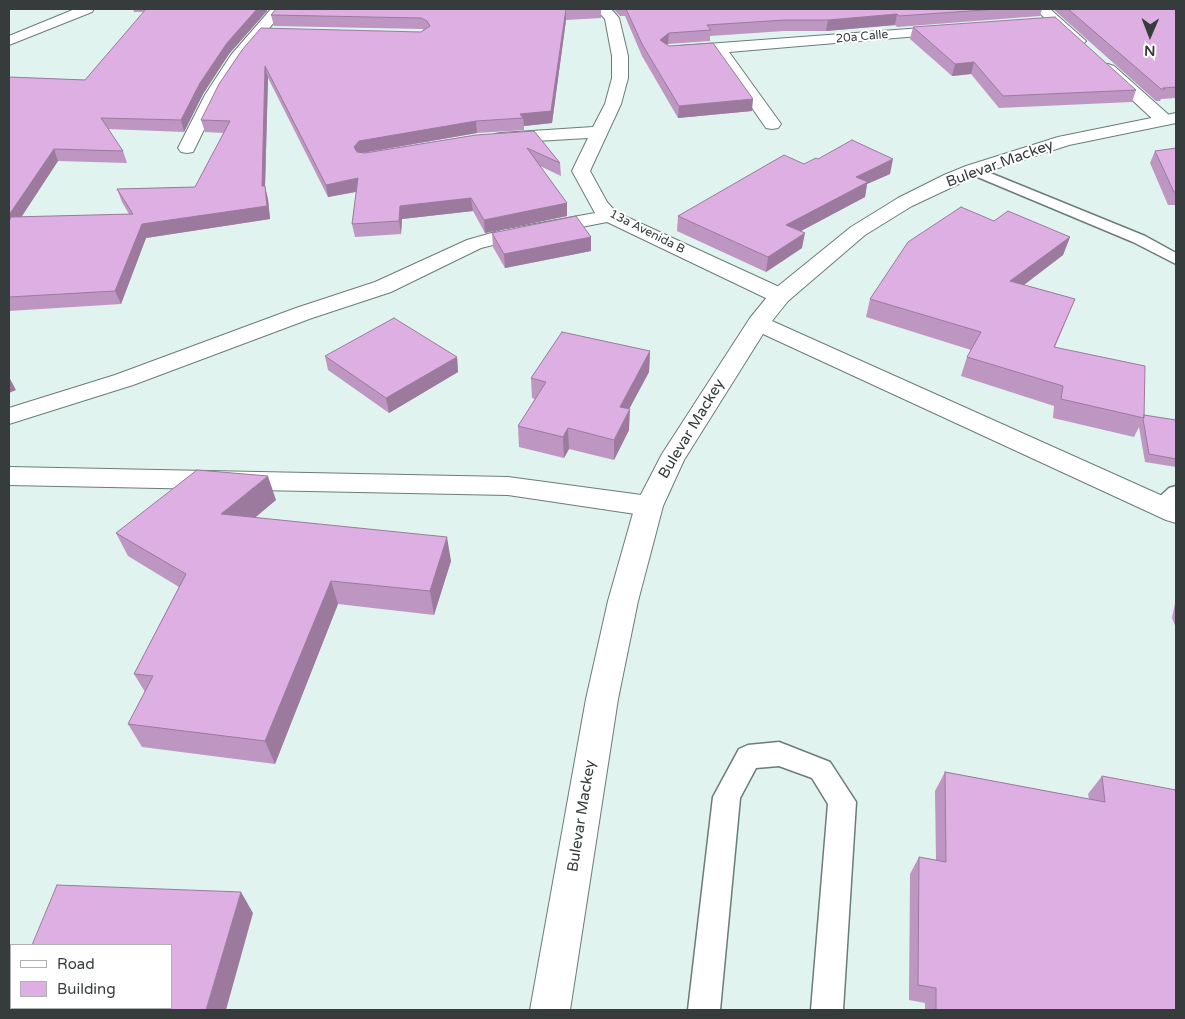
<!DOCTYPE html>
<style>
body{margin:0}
#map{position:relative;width:1185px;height:1019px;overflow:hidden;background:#e0f3ef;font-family:"Varela Round",sans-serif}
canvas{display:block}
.frame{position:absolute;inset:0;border:10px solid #353c3b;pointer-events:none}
.legend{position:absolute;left:10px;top:944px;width:162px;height:65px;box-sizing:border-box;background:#fff;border:1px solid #aeb1b1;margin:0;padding:6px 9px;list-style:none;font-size:15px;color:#353c3b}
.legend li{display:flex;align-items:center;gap:10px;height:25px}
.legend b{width:25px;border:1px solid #aeb1b1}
.north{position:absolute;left:1125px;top:10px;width:50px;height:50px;-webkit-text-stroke:4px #fff;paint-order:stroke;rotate:181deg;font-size:14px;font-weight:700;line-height:20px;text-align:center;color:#353c3b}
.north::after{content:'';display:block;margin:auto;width:18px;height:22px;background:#353c3b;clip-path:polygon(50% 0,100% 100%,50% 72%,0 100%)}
</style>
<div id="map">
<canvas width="1185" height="1019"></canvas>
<div class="frame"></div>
<ul class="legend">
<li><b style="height:6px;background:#fff"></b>Road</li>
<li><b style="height:14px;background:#ddafe2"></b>Building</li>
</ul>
<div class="north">N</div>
</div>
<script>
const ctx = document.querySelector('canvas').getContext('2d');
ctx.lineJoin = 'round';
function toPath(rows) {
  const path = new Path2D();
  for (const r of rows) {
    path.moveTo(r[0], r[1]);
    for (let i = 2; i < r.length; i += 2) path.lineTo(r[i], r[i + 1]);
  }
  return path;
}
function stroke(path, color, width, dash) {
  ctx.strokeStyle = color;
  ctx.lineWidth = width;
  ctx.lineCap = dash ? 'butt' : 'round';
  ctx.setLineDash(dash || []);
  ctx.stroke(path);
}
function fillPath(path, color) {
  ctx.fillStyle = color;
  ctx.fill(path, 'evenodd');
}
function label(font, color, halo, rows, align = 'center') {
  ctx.font = font + ' "Varela Round",sans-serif';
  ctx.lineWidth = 4;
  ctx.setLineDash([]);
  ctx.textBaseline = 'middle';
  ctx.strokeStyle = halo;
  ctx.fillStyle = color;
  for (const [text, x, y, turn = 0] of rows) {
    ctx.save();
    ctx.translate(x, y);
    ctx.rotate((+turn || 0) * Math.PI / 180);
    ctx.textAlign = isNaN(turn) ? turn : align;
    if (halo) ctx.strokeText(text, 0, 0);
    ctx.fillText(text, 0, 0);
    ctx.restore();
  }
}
const lane = toPath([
 [973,166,1145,236,1176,253,1176,264,1133,242,968,173,966,170,968,167,973,166],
 [1176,486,1176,505,1168,512,1161,515,1154,512,1150,507,1154,502,1169,488,1176,486],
 [779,742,830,762,856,802,843,1010,811,1010,828,804,812,778,779,766,756,768,740,798,720,1010,688,1010,713,797,739,749,748,745,779,742]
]);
const street = toPath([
 [271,9,285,9,243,60,221,95,193,152,187,153,181,152,178,148,205,95,231,55,271,9],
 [596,9,611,9,619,18,628,56,628,78,621,104,590,171,607,202,616,212,788,291,791,296,788,301,780,303,772,301,607,222,505,242,481,248,391,292,312,318,133,385,9,424,9,408,115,375,296,308,375,282,467,240,502,230,595,213,572,171,588,138,501,143,495,142,492,138,495,134,501,133,593,127,605,104,612,78,612,56,605,19,596,9],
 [1035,9,1050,9,1086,41,1083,44,1073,44,1035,9],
 [949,26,954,27,956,30,954,33,729,52,781,124,778,128,772,129,766,128,714,53,680,56,675,54,672,51,675,48,680,46,949,26],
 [1108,64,1114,66,1170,116,1173,120,1170,124,1164,125,1158,124,1102,72,1100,69,1102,66,1108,64],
 [9,467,508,477,649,496,659,499,663,506,659,513,649,516,508,495,9,485,9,467]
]);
const secondary = toPath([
 [75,9,94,9,92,12,9,45,9,36,75,9],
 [1176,113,1176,123,1069,145,980,174,912,206,865,235,788,301,772,321,1176,502,1176,523,1166,520,763,334,684,460,663,506,638,601,618,699,570,1010,530,1010,586,699,608,601,635,506,662,454,750,318,772,291,851,227,898,198,944,175,966,166,1058,137,1176,113]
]);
stroke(lane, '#6b7c79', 3);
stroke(street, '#6b7c79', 2);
stroke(secondary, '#6b7c79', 2);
fillPath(lane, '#fff');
fillPath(street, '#fff');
fillPath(secondary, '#fff');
fillPath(toPath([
 [133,9,267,9,267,11,229,54,203,94,184,132,108,129,123,151,127,163,58,161,21,217,129,214,122,202,117,189,195,187,224,133,205,132,201,120,242,50,421,32,424,30,422,29,274,26,271,15,276,9,601,9,601,18,566,20,552,123,524,126,524,130,477,133,363,153,365,153,534,131,560,163,561,176,540,166,567,203,567,216,485,233,473,211,402,219,401,234,355,237,352,224,356,192,328,197,268,78,265,187,268,199,270,219,146,238,121,304,9,311,9,77,85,80,144,12,134,12],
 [613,9,1042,9,1040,16,897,27,895,25,826,31,784,31,710,36,710,41,668,44,667,45,752,111,678,118,642,56,625,16,620,16],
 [1053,9,1176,9,1176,98,1161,99,1160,101,1156,101],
 [913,27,1136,90,1132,102,999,108,971,74,952,76,910,39],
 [1176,148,1176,205,1168,205,1150,163,1155,151],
 [818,159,890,174,867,184,865,197,801,231,802,248,766,272,677,231,678,216,804,164],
 [994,221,1070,237,1063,255,1024,285,1075,299,1055,347,1144,415,1176,420,1176,467,1145,462,1139,427,1134,437,1053,418,1054,406,961,376,967,357,971,350,866,317,870,299],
 [492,233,591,237,591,251,505,268,493,247],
 [650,351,649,372,629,409,629,430,614,460,569,449,564,458,519,447,518,426,535,399,532,398,531,378],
 [325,356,457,357,458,372,389,413,328,370],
 [276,500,255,517,451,561,434,615,338,604,275,764,142,747,128,724,145,692,134,674,179,587,128,556,116,533],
 [1176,598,1176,628,1172,618],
 [945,772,1089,799,1088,794,1102,776,1176,1010,925,1010,925,1003,909,1000,910,874,919,857,936,860,935,791]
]), '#be96c2');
fillPath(toPath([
 [257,9,267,9,267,11,229,54,203,94,184,132,181,120,200,83,227,43],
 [566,9,566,20,552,123,524,126,523,118,520,114],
 [897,14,895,25,826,31,828,20],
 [669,33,668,44,659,51,660,40],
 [974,62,971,74,952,76,955,64],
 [265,66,268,78,265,187,268,199,270,219,146,238,121,304,115,291,142,224,262,186],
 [753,99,752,111,678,118,679,106],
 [476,121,477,133,361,153,356,159,354,147,359,141],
 [54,149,58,161,9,236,9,215],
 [893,159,890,174,867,184,865,197,784,240,786,225,856,177],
 [358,178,360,191,328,197,326,185],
 [471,198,473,211,402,219,401,234,399,221,400,206],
 [567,203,567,216,485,233,484,220],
 [805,233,802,248,766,272,768,257],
 [591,237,591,251,505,268,504,254],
 [1070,237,1063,255,1004,300,1010,281],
 [650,351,649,372,619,428,620,407],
 [457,357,458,372,389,413,386,398],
 [9,377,16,390,9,393],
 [630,409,629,430,614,460,614,440],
 [568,428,569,449,564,458,563,437],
 [268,476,276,500,231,538,221,514],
 [447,537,451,561,434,615,430,591],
 [331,581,338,604,275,764,265,741],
 [241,892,253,913,226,1010,206,1010]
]), '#9b7a9e');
const building = toPath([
 [146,9,257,9,227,43,200,83,181,120,101,118,123,151,54,149,9,215,9,77,85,80,146,9],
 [276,9,573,9,566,9,551,111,520,114,523,118,476,121,359,141,354,147,357,152,365,153,476,135,534,131,560,163,527,148,567,203,484,220,471,198,400,206,399,221,352,224,358,178,326,185,265,66,262,186,265,186,267,206,142,224,115,291,9,297,9,221,11,217,133,214,117,189,195,187,230,121,201,120,219,84,242,50,261,28,421,32,430,26,427,21,421,18,271,15,276,9],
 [626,9,998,9,899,16,897,14,828,20,785,20,707,25,711,30,669,33,660,40,669,46,713,43,753,99,679,106,642,44,626,9],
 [1068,9,1176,9,1176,87,1163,88,1165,89,1161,89,1068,9],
 [1055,17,1136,90,1003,96,974,62,955,64,913,27,1055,17],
 [852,140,893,159,856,177,868,182,786,225,805,233,768,257,678,216,784,155,804,164,816,158,818,159,852,140],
 [1176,148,1176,192,1174,192,1155,151,1176,148],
 [961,207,994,221,1008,211,1070,237,1010,281,1075,299,1054,347,1145,366,1144,418,1061,399,1063,386,967,357,981,332,870,299,908,242,961,207],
 [576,216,591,237,504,254,492,233,576,216],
 [394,318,457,357,386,398,325,356,394,318],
 [562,332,650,351,620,407,630,409,614,440,568,428,563,437,518,426,546,382,531,378,562,332],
 [1144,415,1176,420,1176,459,1149,454,1143,419,1144,415],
 [197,470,268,476,221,514,447,537,430,591,331,581,265,741,128,724,153,676,134,674,186,574,116,533,197,470],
 [945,772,1105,802,1102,776,1176,790,1176,1010,936,1010,936,988,918,985,919,857,946,862,945,772],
 [57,885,241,892,206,1010,9,1010,9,1000,11,994,11,1008,171,1008,171,945,32,945,57,885]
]);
fillPath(building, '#ddafe2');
stroke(building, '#9b7a9e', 1);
label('12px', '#353c3b', '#fff', [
 ["20a Calle",862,37,-5],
 ["13a Avenida B",647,232,27]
]);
label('15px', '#353c3b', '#fff', [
 ["Bulevar Mackey",1000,164,-20],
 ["Bulevar Mackey",692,429,-59],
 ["Bulevar Mackey",582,816,-81]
]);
</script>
